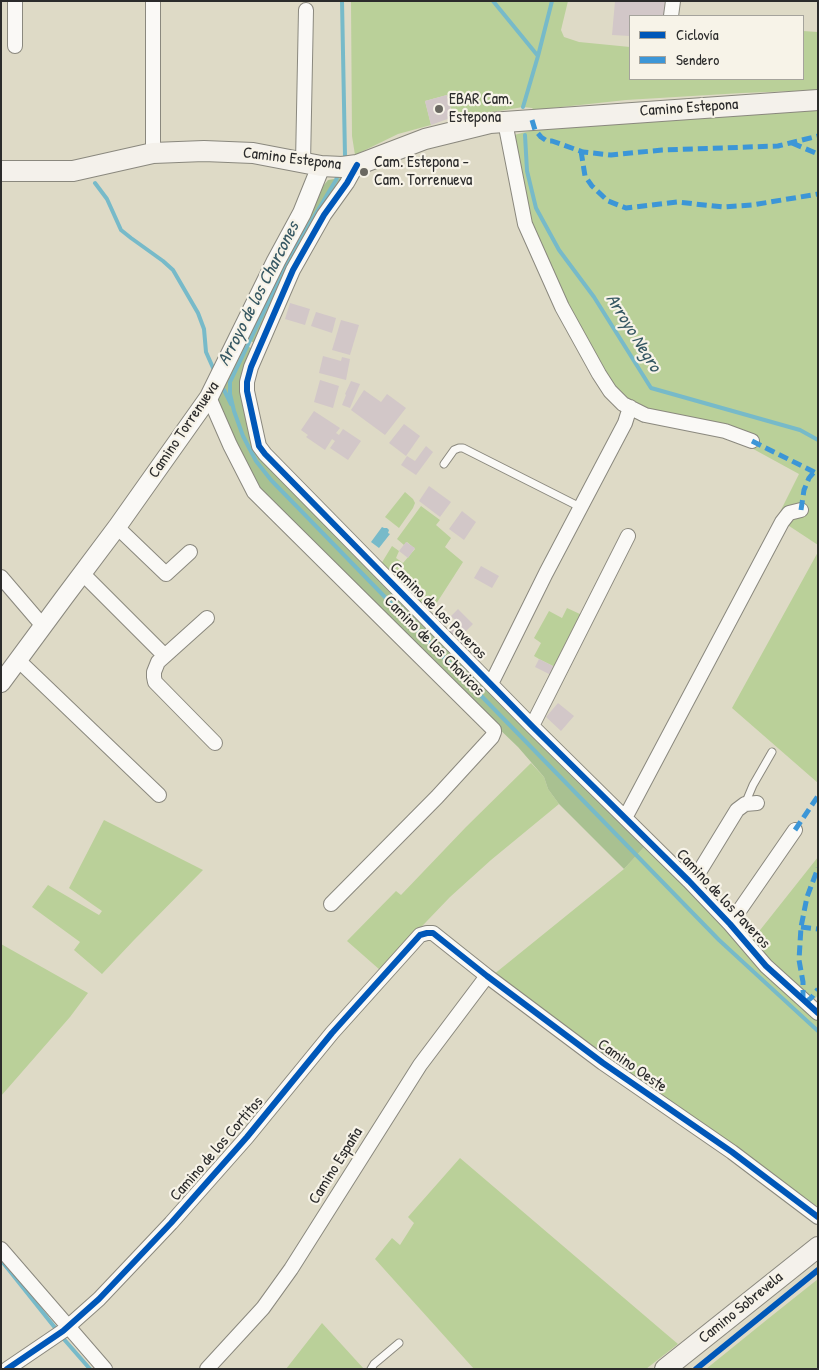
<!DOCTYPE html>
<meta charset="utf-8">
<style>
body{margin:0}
#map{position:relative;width:819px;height:1370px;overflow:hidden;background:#dedac6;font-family:"Patrick Hand",sans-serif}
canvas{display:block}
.frame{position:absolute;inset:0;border:2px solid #2b2b2b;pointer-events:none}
.legend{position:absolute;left:629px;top:15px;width:175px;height:65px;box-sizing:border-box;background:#f7f3e8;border:1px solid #a5a39c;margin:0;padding:6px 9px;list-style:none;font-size:15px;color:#2b2b2b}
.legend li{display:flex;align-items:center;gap:10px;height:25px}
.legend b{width:25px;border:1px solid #a5a39c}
</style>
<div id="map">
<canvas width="819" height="1370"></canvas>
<div class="frame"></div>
<ul class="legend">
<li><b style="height:6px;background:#0057b8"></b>Ciclovía</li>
<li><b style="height:6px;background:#3c96d7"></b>Sendero</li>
</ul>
</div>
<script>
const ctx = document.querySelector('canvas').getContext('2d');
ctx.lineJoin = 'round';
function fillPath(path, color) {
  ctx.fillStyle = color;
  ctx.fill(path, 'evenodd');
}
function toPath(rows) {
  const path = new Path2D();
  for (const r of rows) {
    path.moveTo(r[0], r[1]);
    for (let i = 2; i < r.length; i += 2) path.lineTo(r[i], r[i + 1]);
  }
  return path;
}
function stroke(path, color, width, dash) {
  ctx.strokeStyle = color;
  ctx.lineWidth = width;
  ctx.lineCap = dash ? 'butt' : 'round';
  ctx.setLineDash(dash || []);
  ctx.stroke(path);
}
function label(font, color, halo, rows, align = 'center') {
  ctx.font = font + ' "Patrick Hand",sans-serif';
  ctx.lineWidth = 4.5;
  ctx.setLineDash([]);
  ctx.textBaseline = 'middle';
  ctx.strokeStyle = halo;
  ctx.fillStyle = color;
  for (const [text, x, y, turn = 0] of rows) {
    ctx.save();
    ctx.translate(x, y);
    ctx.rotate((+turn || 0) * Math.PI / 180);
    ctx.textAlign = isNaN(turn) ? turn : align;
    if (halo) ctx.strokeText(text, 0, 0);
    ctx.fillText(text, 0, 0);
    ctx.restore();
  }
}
fillPath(toPath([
 [351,1,568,1,561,30,564,37,579,42,630,47,630,79,803,79,803,31,818,32,818,90,742,93,626,100,534,110,532,108,523,107,456,118,453,117,447,95,425,101,431,125,398,134,355,155,352,136],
 [818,107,818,545,777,518,799,474,735,439,638,405,626,397,610,383,559,292,533,229,524,197,514,135,530,131,551,128],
 [405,492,413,499,415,503,413,508,399,528,385,517],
 [421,506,440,520,436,525,451,538,445,547,463,562,429,615,381,564,392,546,399,551,396,558,403,563,415,549,407,542,404,545,397,539],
 [818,552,818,783,732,708],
 [567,608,582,615,555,667,539,659,534,656,541,643,534,638,549,611,562,618],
 [531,763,544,777,548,789,559,804,491,860,450,897,380,970,347,941,396,891,401,895,466,827],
 [104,820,203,870,134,940,102,974,74,950,80,942,32,907,48,885,99,915,102,911,69,888],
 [646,845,744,950,818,1019,818,1207,754,1161,591,1049,493,975,624,869],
 [818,857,818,995,813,1001,765,958,753,939],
 [1,944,88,993,70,1017,1,1096],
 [460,1158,665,1333,678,1344,646,1369,474,1369,375,1259,392,1238,400,1245,414,1223,408,1217],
 [818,1279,818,1369,706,1369,769,1318],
 [322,1323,364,1369,286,1369]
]), '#bad099');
fillPath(toPath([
 [346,177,291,264,281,260,320,190,328,180],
 [278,267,287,271,254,343,244,337],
 [241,343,255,350,242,380,256,448,646,845,624,869,559,804,548,789,544,777,518,747,442,674,259,490,247,470,217,399]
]), '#a9c191');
fillPath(toPath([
 [382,527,384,528,387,528,389,530,388,533,390,534,379,548,371,542]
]), '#77bac9');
stroke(toPath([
 [342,1,345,156,343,161],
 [493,1,538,56,523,107],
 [538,56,552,1],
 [525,135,527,171,536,208,559,250,594,297,651,388,800,430,818,440],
 [339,172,336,180,290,257,230,382,230,394,234,411,243,436,256,461,271,480,719,940,818,1031],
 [95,183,107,199,121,230,131,238,163,261,173,270,198,313,204,329,206,352,214,370],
 [224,390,231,404],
 [1,1260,56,1329],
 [62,1337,90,1369]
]), '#77bac9', 4);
fillPath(toPath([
 [615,1,665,1,664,16,630,16,630,36,612,35],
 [447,95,453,117,431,125,425,101],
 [290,303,310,309,305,325,285,319],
 [316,312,336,318,332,333,311,326],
 [341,320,359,325,350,355,332,350],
 [323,356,341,361,342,357,350,359,346,380,319,373],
 [320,380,339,386,333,408,314,402],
 [351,381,360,384,350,408,342,405,346,395,345,394],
 [364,390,381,402,387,394,406,408,385,435,351,410],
 [314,411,340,428,336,433,339,435,343,429,361,441,348,460,330,448,335,441,332,439,325,450,306,437,308,435,301,430],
 [404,424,420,436,406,456,389,443],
 [426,446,433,452,416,475,401,465,407,456,415,461],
 [429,486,451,502,440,517,419,501],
 [462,511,476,522,464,540,449,529],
 [406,542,415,548,408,558,399,551],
 [481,566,499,576,492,588,474,578],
 [458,609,473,624,460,637,465,643,462,650,444,632,456,621,451,616],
 [539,659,555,667,551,675,535,667],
 [558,703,574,716,561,731,546,717]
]), '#d2c7c8');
const service = toPath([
 [444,464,454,450,459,448,463,448,580,507],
 [745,804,753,785,772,752],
 [371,1369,374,1364,399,1343]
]);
const minor = toPath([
 [15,1,15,46],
 [671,16,673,1],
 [505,122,525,224,562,307,599,374,610,391,623,404,645,415,725,431,752,441],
 [153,153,153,1],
 [303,163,306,10],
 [357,165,347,183,324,215,293,270,251,367,247,382,247,391,259,446,265,454,532,726,689,881,730,924,766,966,818,1013],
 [209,397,230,445,254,492,494,730,494,732,492,737,437,797,331,904],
 [117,527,166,574,190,552],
 [82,573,164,655],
 [1,577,43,626],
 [207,618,158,662,154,672,154,677,155,682,215,743],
 [18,660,159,795],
 [491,684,546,573,625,423,630,407],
 [532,726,628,536],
 [625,818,782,522,789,513,801,510],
 [691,883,696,877,737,810,745,804,757,803],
 [730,924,795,830],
 [1,1249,105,1369],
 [7,1369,63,1331,99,1299,171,1223,247,1137,332,1033,420,935,427,933,433,933,487,976,603,1063,732,1152,818,1217],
 [207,1369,263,1308,291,1269,420,1065,487,976]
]);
const tertiary = toPath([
 [1,683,63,599,117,527,209,397,276,261,302,213,321,166]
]);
const secondary = toPath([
 [1,171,73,171,153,153,204,151,253,153,321,166,342,167,357,165,425,139,490,123,818,100],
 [665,1369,818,1247]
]);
stroke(service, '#8a887e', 9);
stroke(minor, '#8a887e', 16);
stroke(tertiary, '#8a887e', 20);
stroke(secondary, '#8a887e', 22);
stroke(service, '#faf9f6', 7);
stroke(minor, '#faf9f6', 14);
stroke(tertiary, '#faf9f6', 18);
stroke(secondary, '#f4f1eb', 20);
stroke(toPath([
 [532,120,535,130,541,137,547,141,552,141,583,152,611,155,662,150,778,146,818,136],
 [792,143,818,154],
 [581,151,585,176,592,186,608,201,626,208,677,202,723,207,752,205,818,194],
 [752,441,818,474],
 [801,510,804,490,809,478,814,472],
 [795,830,818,796],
 [801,927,818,929],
 [803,1000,803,982,799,960,801,927,807,897,818,868],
 [806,1002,811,998,818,989]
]), '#3c96d7', 5, [10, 5]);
stroke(toPath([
 [357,165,347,183,324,215,293,270,251,367,247,382,247,391,259,446,265,454,532,726,689,881,730,924,766,966,818,1013],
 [7,1369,63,1331,99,1299,171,1223,247,1137,332,1033,420,935,427,933,433,933,487,976,603,1063,732,1152,818,1217],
 [696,1369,818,1270]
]), '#0057b8', 6);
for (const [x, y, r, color] of [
 [439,109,5,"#6a6861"],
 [364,172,5,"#6a6861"]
]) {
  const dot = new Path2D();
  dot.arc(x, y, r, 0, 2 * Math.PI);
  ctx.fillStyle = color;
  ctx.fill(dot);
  stroke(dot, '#f7f3e8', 2);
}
label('16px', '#2b2b2b', '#f7f3e8', [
 ["EBAR Cam.",449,100],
 ["Estepona",449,118],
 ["Cam. Estepona -",374,163],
 ["Cam. Torrenueva",374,181]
], 'left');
label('16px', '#2b2b2b', '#f7f3e8', [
 ["Camino Estepona",689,108,-4],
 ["Camino Estepona",292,159,7],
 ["Camino Torrenueva",184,430,-56],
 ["Camino de los Paveros",438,611,45],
 ["Camino de los Chavicos",434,646,45],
 ["Camino de los Paveros",723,899,47],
 ["Camino Oeste",632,1066,35],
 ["Camino de los Cortitos",217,1149,-49],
 ["Camino España",336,1166,-58],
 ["Camino Sobrevela",741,1308,-39]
]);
label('italic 18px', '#365863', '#f7f3e8', [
 ["Arroyo de los Charcones",259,294,-63],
 ["Arroyo Negro",633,333,58]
]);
</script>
